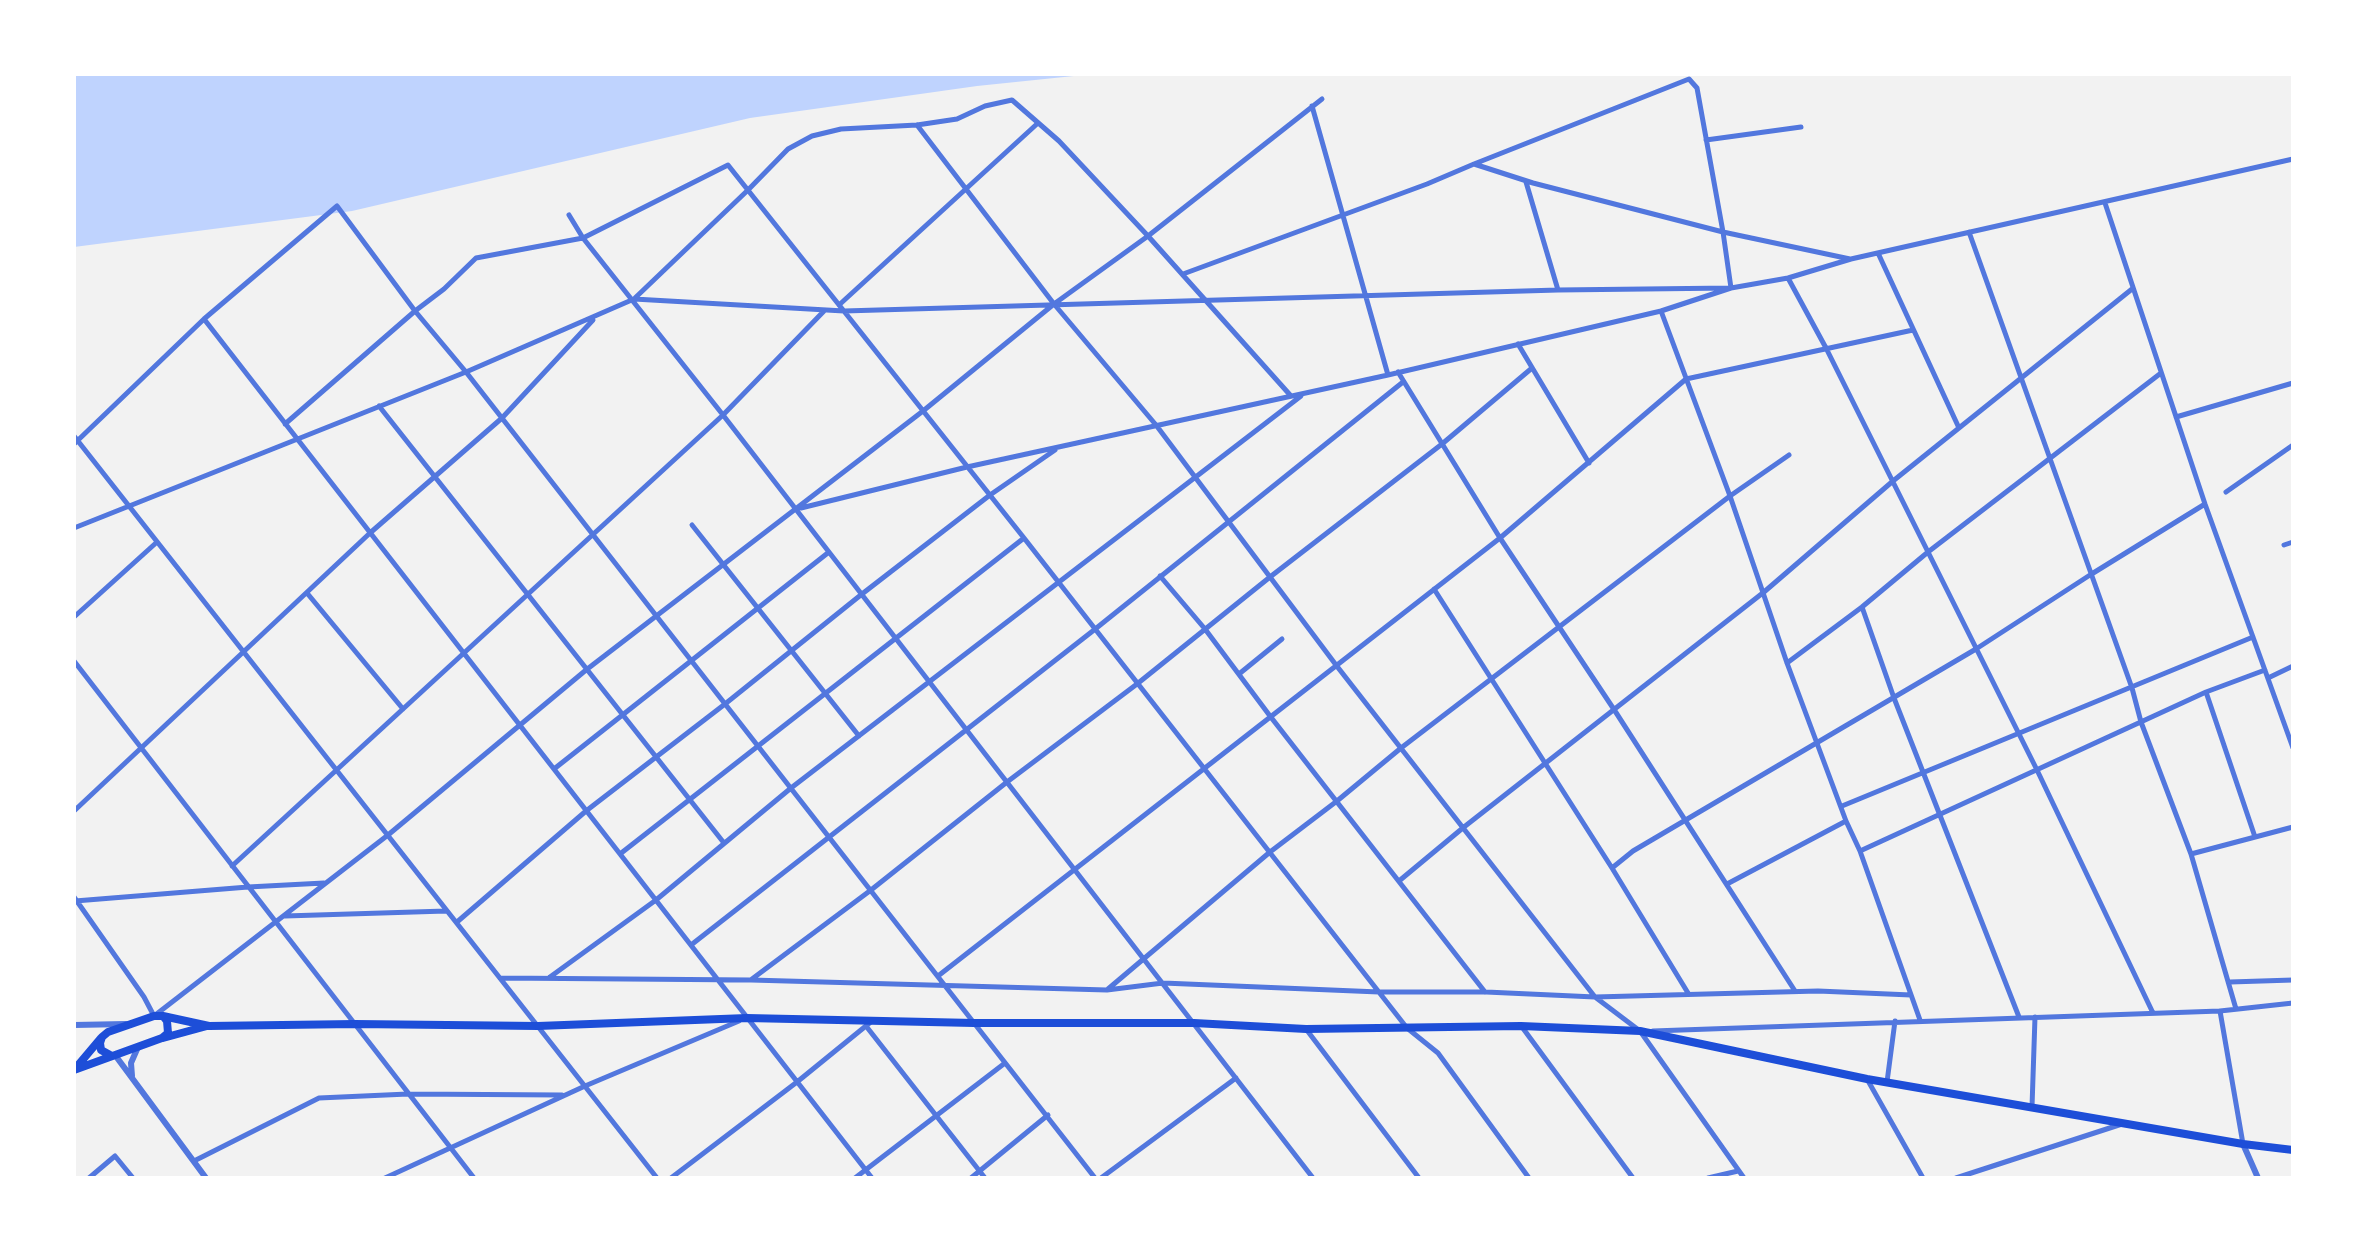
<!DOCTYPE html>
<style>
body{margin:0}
#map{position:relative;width:2367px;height:1252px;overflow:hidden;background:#f2f2f2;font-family:"Sofia Sans Condensed",sans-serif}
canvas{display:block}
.frame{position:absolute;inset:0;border:76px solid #fff;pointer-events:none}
</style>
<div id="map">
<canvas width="2367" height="1252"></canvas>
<div class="frame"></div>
</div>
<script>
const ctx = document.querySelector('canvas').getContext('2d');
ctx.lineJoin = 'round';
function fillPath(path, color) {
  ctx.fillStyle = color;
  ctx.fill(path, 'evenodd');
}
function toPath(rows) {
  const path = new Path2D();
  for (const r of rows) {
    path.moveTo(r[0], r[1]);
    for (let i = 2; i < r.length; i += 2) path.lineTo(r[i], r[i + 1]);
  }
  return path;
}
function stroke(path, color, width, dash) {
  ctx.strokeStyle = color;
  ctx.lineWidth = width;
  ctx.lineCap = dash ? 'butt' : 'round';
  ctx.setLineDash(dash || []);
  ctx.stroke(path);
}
fillPath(toPath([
 [74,74,1093,74,977,86,750,118,352,211,74,247]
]), '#bfd3fe');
stroke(toPath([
 [1312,106,1388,375],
 [917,125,1054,304,1156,425,1336,665,1595,997,1640,1031,1744,1178],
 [1706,140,1801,127],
 [1526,182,1558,290],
 [2105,203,2205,504,2293,748],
 [569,215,583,238,723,415,1313,1178],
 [1969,232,2132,688,2141,722,2191,854,2236,1009],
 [1878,253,1959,428],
 [1183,274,1427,184,1474,164,1533,183,1723,232,1850,259],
 [1788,278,1826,348,2037,770,2153,1013],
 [635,298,748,190,788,149,812,136,841,129,917,125,957,119,985,106,1012,100,1059,141,1148,236,1291,396],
 [839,305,1038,123],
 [1661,311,1730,496,1787,663,1846,821,1860,851,1920,1020],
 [204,319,872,1178],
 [1518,344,1589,463],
 [1398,372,1500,538,1615,711,1795,991],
 [379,406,724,843],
 [2176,417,2293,383],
 [285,424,415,311,444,289,476,258,583,238,728,165,1024,538,1407,1028,1438,1053,1529,1178],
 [74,436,657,1178],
 [74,444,204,319,337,206,415,311,466,372,1095,1178],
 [2226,492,2293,445],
 [801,508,967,467,1388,375,1661,311,1731,288,1723,232,1697,88,1689,79,1474,164],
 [692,525,859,736],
 [74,528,466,372,634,299,844,311,1558,290,1731,288,1788,278,1851,259,2293,159],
 [2284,545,2293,542],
 [1160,576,1205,629,1270,716,1485,992],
 [1434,589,1612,868,1688,993],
 [307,593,403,709],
 [1862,607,1894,698,2019,1017],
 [74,617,157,542],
 [74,661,474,1178],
 [1787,663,1862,607,1928,552,2161,373],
 [1239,674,1282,639],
 [2268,678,2293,666],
 [2206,692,2255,837],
 [554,769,829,552],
 [1842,806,2253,637],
 [74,811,370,533,502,418,593,320],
 [1860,851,2206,692,2265,670],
 [620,854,1024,538],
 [2191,854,2293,827],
 [232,866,723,415,824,311],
 [1612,868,1633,851,1976,649,2090,575,2205,504],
 [1399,881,1464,827,1764,592,1893,481,2132,289],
 [1727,884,1846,821],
 [74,897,144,997,154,1016,388,835,586,670,923,411,1054,304,1148,236,1322,99],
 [75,901,248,887,324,883],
 [285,916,446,911],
 [457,922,586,811,725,704,862,594,990,495,1055,450],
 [691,945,1094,630,1403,382],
 [938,976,1500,538,1686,379,1913,330],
 [550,977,656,900,791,788,1301,396],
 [500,978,751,980,1107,990,1163,983,1379,992,1486,992,1595,997,1818,991,1911,995],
 [752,979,871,890,1007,782,1137,684,1270,577,1442,444,1532,368],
 [2230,982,2293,980],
 [1108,989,1270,852,1337,801,1401,748,1730,496,1789,455],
 [2220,1011,2243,1144],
 [866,1026,985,1178],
 [1522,1027,1633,1178],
 [1306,1029,1419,1178],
 [1653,1031,2220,1011,2293,1003],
 [1867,1079,1923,1178],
 [1887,1082,1895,1021],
 [2032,1107,2035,1017],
 [194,1161,319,1098,408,1094,562,1095],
 [89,1178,115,1156,133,1178],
 [385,1178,585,1086,739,1021],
 [671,1178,797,1082,872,1021],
 [855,1178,1005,1063],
 [971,1178,1048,1115],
 [1101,1178,1236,1078],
 [1708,1178,1738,1171],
 [1956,1178,2122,1124]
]), '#5277de', 5);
stroke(toPath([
 [74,1025,126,1024],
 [115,1055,206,1178],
 [132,1076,131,1063,138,1047],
 [2243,1144,2258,1178]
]), '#5277de', 6);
stroke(toPath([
 [163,1016,209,1026,355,1024,538,1026,747,1018,974,1023,1194,1023,1306,1029,1521,1026,1640,1031,1867,1079,2243,1144,2293,1150],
 [163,1038,207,1026],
 [74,1070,162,1038,168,1033,167,1021,163,1016,154,1016,108,1032,102,1037,100,1043,101,1050,110,1055],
 [74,1070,101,1038]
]), '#1d4ed8', 8);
</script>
